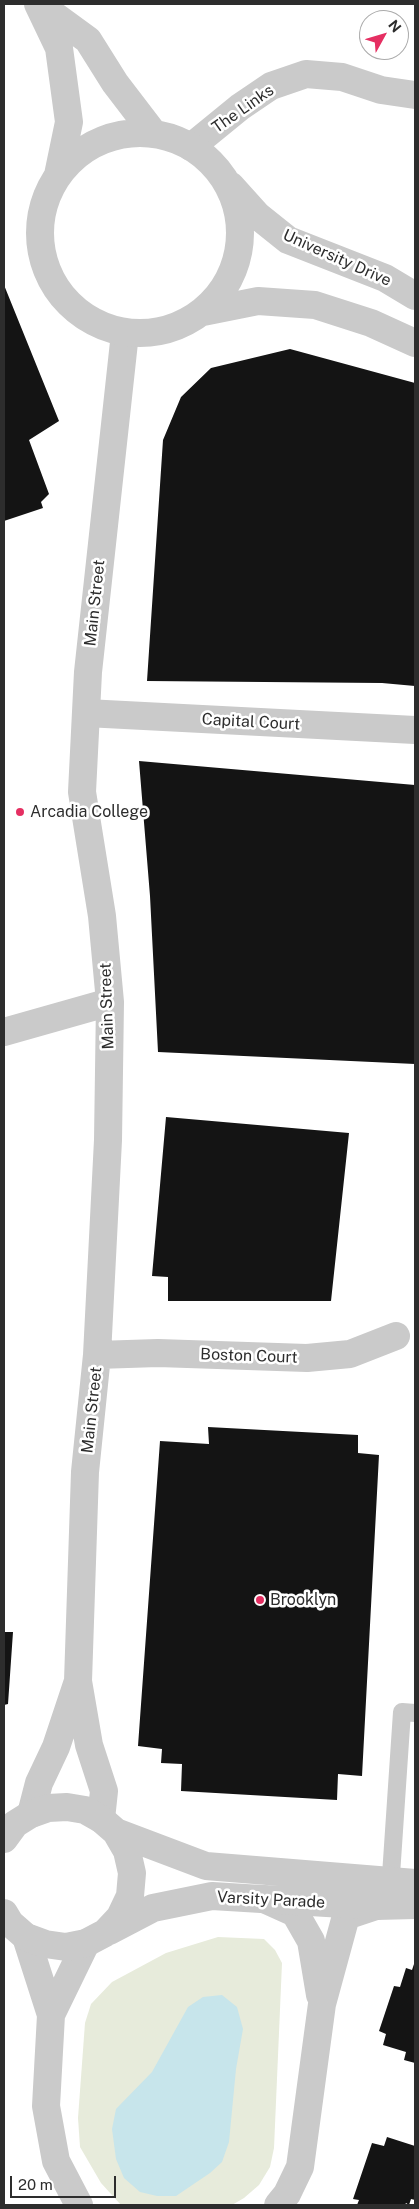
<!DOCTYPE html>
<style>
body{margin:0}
#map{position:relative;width:419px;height:2209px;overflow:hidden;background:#fff;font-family:"Public Sans",sans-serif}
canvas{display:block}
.frame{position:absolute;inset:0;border:5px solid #2d2d2d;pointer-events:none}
.north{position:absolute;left:359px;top:10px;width:50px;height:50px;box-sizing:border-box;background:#fff;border:1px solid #ababab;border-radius:50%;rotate:51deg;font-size:14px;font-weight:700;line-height:20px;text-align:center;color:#2d2d2d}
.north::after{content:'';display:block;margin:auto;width:18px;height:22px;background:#e52f62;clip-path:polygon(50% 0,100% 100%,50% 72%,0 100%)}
.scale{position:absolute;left:10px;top:2176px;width:106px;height:22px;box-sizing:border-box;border:2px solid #2d2d2d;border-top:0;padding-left:6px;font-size:15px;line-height:18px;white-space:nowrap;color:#2d2d2d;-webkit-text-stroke:4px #fff;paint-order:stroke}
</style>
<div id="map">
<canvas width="419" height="2209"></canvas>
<div class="frame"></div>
<div class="north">N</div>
<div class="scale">20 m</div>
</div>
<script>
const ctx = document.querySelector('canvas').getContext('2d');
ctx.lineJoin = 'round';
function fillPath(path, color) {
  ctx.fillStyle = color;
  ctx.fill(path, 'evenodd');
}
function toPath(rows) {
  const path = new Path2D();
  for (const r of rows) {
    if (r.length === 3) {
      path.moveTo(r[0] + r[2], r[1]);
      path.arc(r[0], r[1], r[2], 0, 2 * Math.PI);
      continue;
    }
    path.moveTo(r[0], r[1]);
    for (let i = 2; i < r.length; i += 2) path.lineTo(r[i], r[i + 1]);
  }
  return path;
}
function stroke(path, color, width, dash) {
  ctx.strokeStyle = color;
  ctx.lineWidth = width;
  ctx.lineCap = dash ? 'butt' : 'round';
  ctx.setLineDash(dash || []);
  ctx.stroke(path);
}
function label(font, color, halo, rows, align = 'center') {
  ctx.font = font + ' "Public Sans",sans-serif';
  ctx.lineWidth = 5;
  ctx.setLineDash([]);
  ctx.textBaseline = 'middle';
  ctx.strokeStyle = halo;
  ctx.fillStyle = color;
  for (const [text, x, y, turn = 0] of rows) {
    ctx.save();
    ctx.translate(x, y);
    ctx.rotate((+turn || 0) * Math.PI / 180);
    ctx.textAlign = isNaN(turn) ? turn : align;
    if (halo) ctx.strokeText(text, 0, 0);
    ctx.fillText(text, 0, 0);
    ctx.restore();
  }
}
fillPath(toPath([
 [218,1937,264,1939,275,1950,282,1963,274,2148,270,2167,259,2185,244,2198,232,2205,121,2205,101,2183,80,2147,78,2118,85,2023,91,2004,112,1982,166,1953]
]), '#e7ebdb');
fillPath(toPath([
 [222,1995,237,2007,243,2029,236,2069,229,2142,222,2162,210,2173,176,2196,157,2196,140,2192,124,2178,116,2159,112,2129,116,2109,152,2072,188,2007,203,1997]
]), '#c7e5eb');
fillPath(toPath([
 [4,285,59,421,29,440,49,494,41,502,43,508,4,521],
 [290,349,415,383,415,686,382,683,147,681,163,440,181,397,211,368],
 [139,761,415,785,415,1064,158,1052,150,896],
 [166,1117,349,1133,331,1301,168,1301,168,1277,152,1276],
 [208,1427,358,1435,358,1453,379,1455,362,1776,338,1774,337,1800,181,1791,182,1764,161,1763,162,1749,138,1746,160,1441,209,1444],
 [4,1632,13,1632,8,1704,4,1705],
 [415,1961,415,2063,404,2060,406,2052,383,2045,386,2034,379,2031,394,1986,400,1987,406,1968,412,1970],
 [387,2137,415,2146,415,2200,411,2199,409,2205,406,2203,405,2205,357,2205,359,2200,353,2199,372,2143,384,2146]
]), '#141414');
stroke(toPath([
 [390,1890,402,1712,415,1713]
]), '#cacaca', 18);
stroke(toPath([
 [191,147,240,107,271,86,306,74,342,77,381,90,415,95],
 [86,713,415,730],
 [4,1032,110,1002],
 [97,1355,158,1353,307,1358,350,1354,396,1336],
 [31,1814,39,1783,56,1747,77,1684],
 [101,1819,104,1791,89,1745,78,1681,85,1472,97,1355,108,1140,110,1002,102,916,82,792,88,672,125,333],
 [264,1899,295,1913,311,1941,320,1995],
 [26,1937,51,2015,46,2106,56,2161,79,2205],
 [51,2015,86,1943],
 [278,2205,287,2194,300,2167,322,2004,346,1916,376,1906]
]), '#cacaca', 28);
stroke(toPath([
 [38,4,59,48,69,122,58,175],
 [40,5,88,40,115,83,154,134],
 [140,233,100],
 [231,186,258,216,288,240,385,278,415,296],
 [203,312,258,301,315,305,371,323,415,343],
 [116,1832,206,1866,415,1883],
 [4,1839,15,1824,31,1814,48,1808,67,1807,85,1810,101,1819,116,1832,127,1851,132,1873,130,1896,120,1917,105,1933,86,1943,66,1947,45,1944,26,1937,10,1923,4,1913],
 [109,1931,153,1908,212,1896,376,1906,415,1905]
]), '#cacaca', 28);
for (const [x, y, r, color] of [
 [20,812,5,"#e52f62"],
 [260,1600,5,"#e52f62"]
]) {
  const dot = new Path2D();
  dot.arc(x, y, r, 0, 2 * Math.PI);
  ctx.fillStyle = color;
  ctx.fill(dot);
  stroke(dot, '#fff', 2);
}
label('16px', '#2d2d2d', '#fff', [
 ["The Links",243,109,-35],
 ["University Drive",337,258,24],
 ["Main Street",95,603,-84],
 ["Capital Court",251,722,3],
 ["Main Street",107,1006,-92],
 ["Boston Court",249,1356,2],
 ["Main Street",92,1410,-84],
 ["Varsity Parade",271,1900,3]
]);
label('16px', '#2d2d2d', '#fff', [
 ["Arcadia College",30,812],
 ["Brooklyn",270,1600]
], 'left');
</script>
